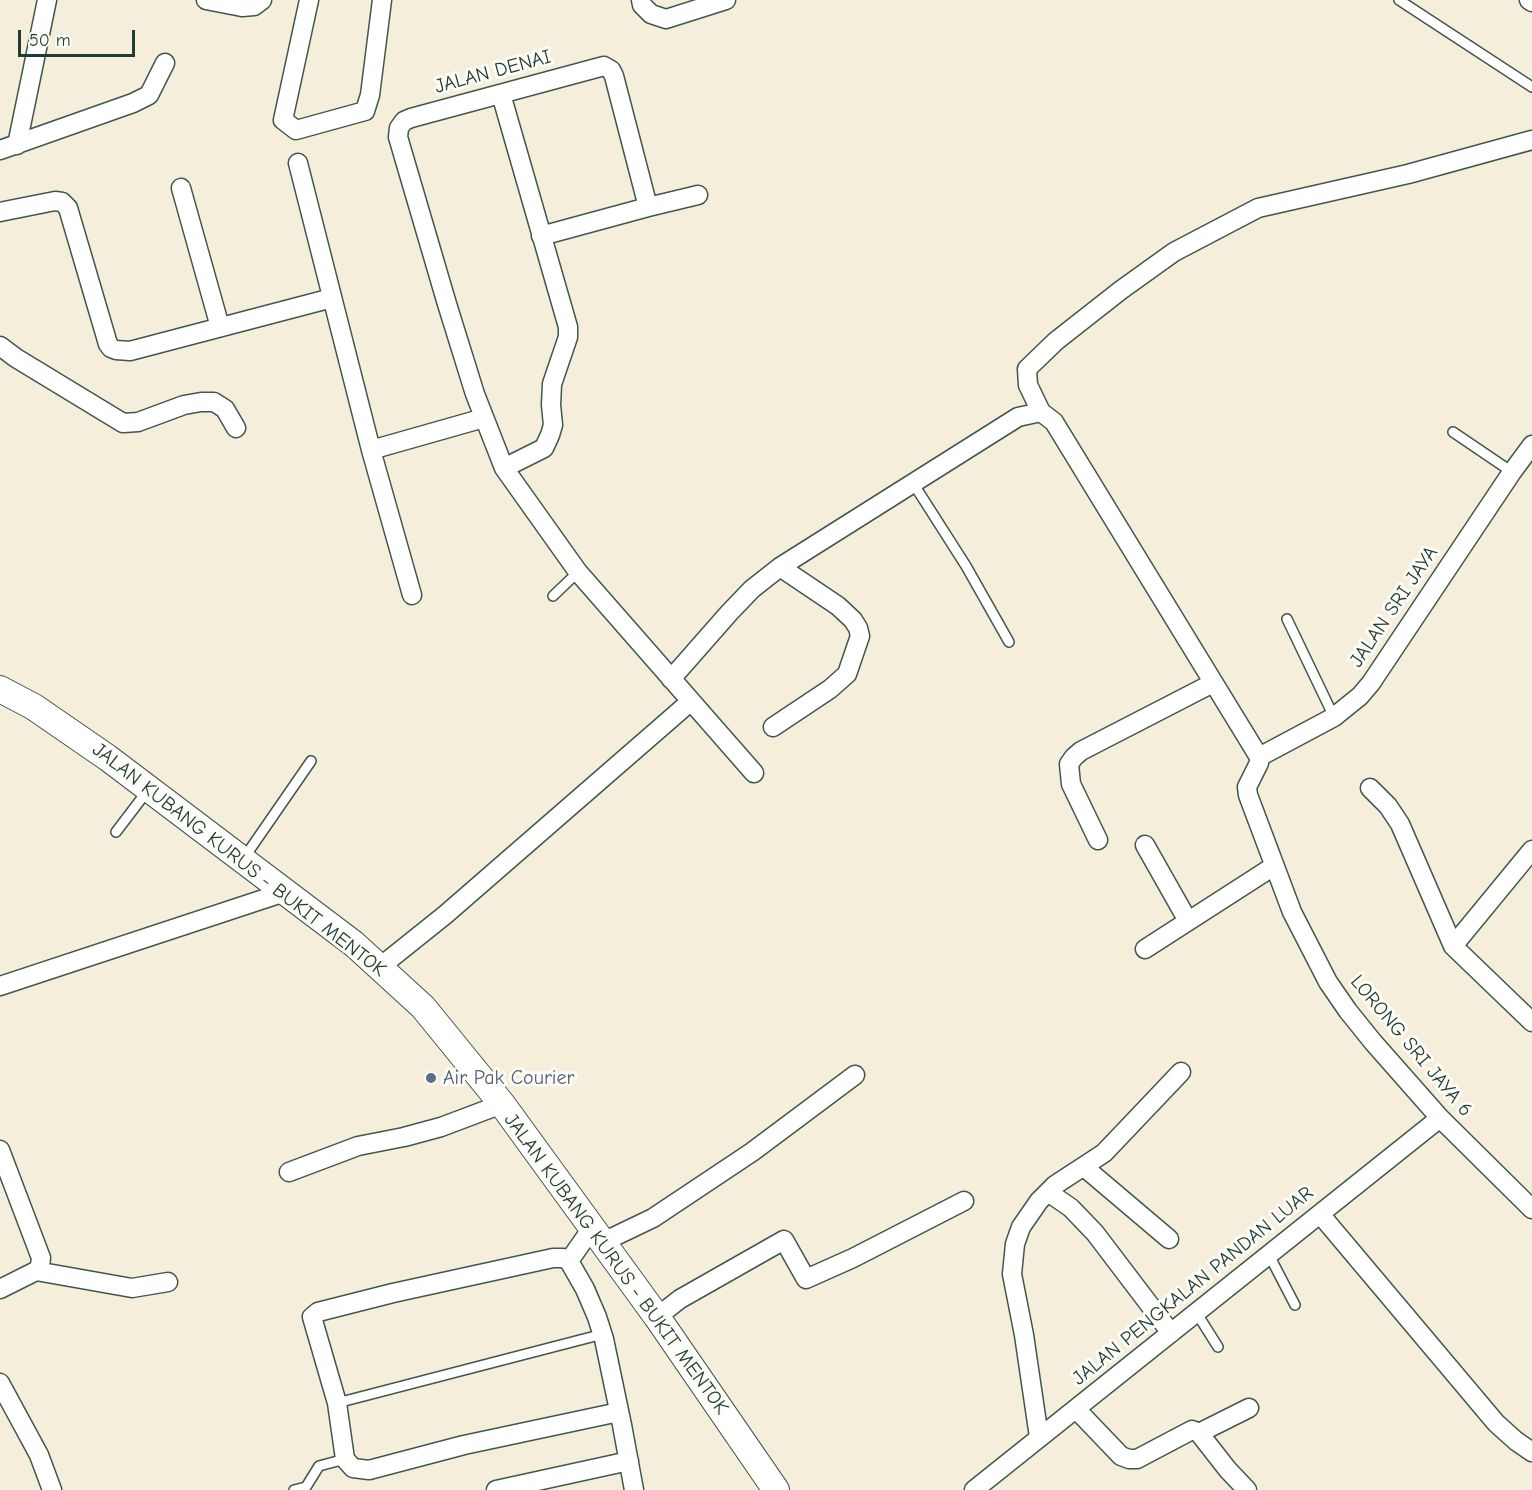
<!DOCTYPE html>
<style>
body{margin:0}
#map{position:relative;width:1532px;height:1490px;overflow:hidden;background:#f5eeda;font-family:"Comic Neue",sans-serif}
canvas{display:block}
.scale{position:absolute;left:18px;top:30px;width:117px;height:27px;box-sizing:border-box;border:3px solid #1f3d34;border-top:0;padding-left:8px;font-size:18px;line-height:21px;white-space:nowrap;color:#1f3d34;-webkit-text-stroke:4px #fdfcf7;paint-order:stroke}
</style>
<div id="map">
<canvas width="1532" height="1490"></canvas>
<div class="scale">50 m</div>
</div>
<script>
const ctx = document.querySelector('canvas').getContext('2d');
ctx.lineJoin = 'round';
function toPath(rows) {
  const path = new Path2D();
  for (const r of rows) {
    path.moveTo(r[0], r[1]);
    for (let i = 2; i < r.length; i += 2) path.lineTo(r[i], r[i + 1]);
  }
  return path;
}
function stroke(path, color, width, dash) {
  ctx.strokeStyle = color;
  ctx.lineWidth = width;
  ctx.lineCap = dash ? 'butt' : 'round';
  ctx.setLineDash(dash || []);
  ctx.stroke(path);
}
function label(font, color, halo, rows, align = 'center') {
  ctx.font = font + ' "Comic Neue",sans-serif';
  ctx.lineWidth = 6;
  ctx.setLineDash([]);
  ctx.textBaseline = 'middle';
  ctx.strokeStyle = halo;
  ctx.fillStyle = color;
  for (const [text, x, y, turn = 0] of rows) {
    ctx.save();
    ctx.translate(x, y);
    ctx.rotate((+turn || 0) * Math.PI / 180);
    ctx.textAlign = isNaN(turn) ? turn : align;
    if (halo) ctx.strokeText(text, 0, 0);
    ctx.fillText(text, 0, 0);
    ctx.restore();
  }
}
const service = toPath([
 [1399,0,1532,87],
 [1453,432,1512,472],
 [913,483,966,566,1009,642],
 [553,596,578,572],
 [1287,619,1334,717],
 [116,832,148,790],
 [244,858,311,761],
 [1269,1255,1295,1305],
 [1196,1312,1218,1347],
 [337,1403,603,1334],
 [294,1490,306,1487,319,1466,345,1459]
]);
const minor = toPath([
 [206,0,242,7,254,6,262,0],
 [309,0,283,120,296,130,365,111,370,95,382,0],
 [641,0,642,5,651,14,666,19,726,0],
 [1529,0,1532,2],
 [501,94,568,327,568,337,552,384,551,405,553,425,550,435,544,448,504,468],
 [17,145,47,0],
 [0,150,133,103,149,95,165,63],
 [298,163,371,450,412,595],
 [181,188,220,327],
 [648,207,614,76,611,70,604,66,411,118,404,121,399,128,398,137,447,304,475,394,504,468,578,572,754,773],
 [0,212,55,201,62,202,68,208,108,344,111,348,116,350,130,351,332,298],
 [541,236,648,207,698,195],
 [0,346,16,358,123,423,138,422,184,405,201,402,214,402,225,409,236,428],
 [1041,412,1028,385,1027,369,1056,341,1121,290,1174,252,1258,208,1408,174,1532,140],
 [371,450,484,418],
 [671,679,729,613,752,589,780,567,1018,417,1041,412,1054,422,1259,757],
 [773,727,830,689,847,674,860,636,858,628,853,620,838,606,780,567],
 [1259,757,1259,763,1247,787,1248,795,1292,912,1328,982,1348,1011,1373,1042,1440,1118,1532,1209],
 [1259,757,1334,717,1360,696,1371,683,1512,472,1532,445],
 [1370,788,1388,806,1400,824,1453,946,1532,1022],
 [1098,840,1071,784,1069,764,1074,757,1081,751,1213,683],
 [1145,845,1188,921],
 [1453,946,1532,850],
 [1145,949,1274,866],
 [380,967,445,915,690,702],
 [0,986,285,892],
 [0,1150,41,1258,40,1266,36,1271,0,1289],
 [1084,1167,1169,1239],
 [289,1172,358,1146,404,1137,441,1127,502,1104],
 [1048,1192,1071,1208,1095,1233,1171,1333],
 [1320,1214,1496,1423,1516,1441,1532,1452],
 [603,1242,653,1218,752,1152,855,1075],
 [569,1261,592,1228],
 [36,1271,132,1288,168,1282],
 [657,1317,680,1299,784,1240,806,1279,853,1258,964,1201],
 [0,1383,39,1455,52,1490],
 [1076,1409,1121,1456,1129,1459,1137,1459,1192,1430,1199,1433,1249,1408],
 [619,1412,464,1445,369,1470,353,1468,345,1459,337,1403,312,1317,318,1312,393,1293,553,1258,563,1258,569,1261,585,1289,597,1317,604,1339,622,1425,634,1490],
 [1199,1433,1228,1470,1247,1490],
 [1039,1437,1024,1335,1012,1274,1015,1244,1021,1227,1039,1201,1055,1185,1104,1153,1181,1072],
 [496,1490,629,1461],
 [974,1490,1440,1118]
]);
const secondary = toPath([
 [0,689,34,707,108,758,354,944,423,1007,502,1104,657,1317,776,1490]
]);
stroke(service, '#3f584d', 12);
stroke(minor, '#3f584d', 21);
stroke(secondary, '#3f584d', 28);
stroke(service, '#fff', 9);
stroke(minor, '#fff', 18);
stroke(secondary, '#fff', 26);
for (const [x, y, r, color] of [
 [431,1078,6,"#5c6f8a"]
]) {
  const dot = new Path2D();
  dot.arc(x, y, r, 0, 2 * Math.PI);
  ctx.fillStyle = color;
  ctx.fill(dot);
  stroke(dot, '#fdfcf7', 2);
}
label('20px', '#1f3d34', '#fdfcf7', [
 ["JALAN DENAI",493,72,-15],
 ["JALAN SRI JAYA",1394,607,-56],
 ["JALAN KUBANG KURUS - BUKIT MENTOK",239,860,38],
 ["LORONG SRI JAYA 6",1411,1046,50],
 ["JALAN KUBANG KURUS - BUKIT MENTOK",616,1264,54],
 ["JALAN PENGKALAN PANDAN LUAR",1193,1286,-39]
]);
label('20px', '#4e5e75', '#fdfcf7', [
 ["Air Pak Courier",443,1078]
], 'left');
</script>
